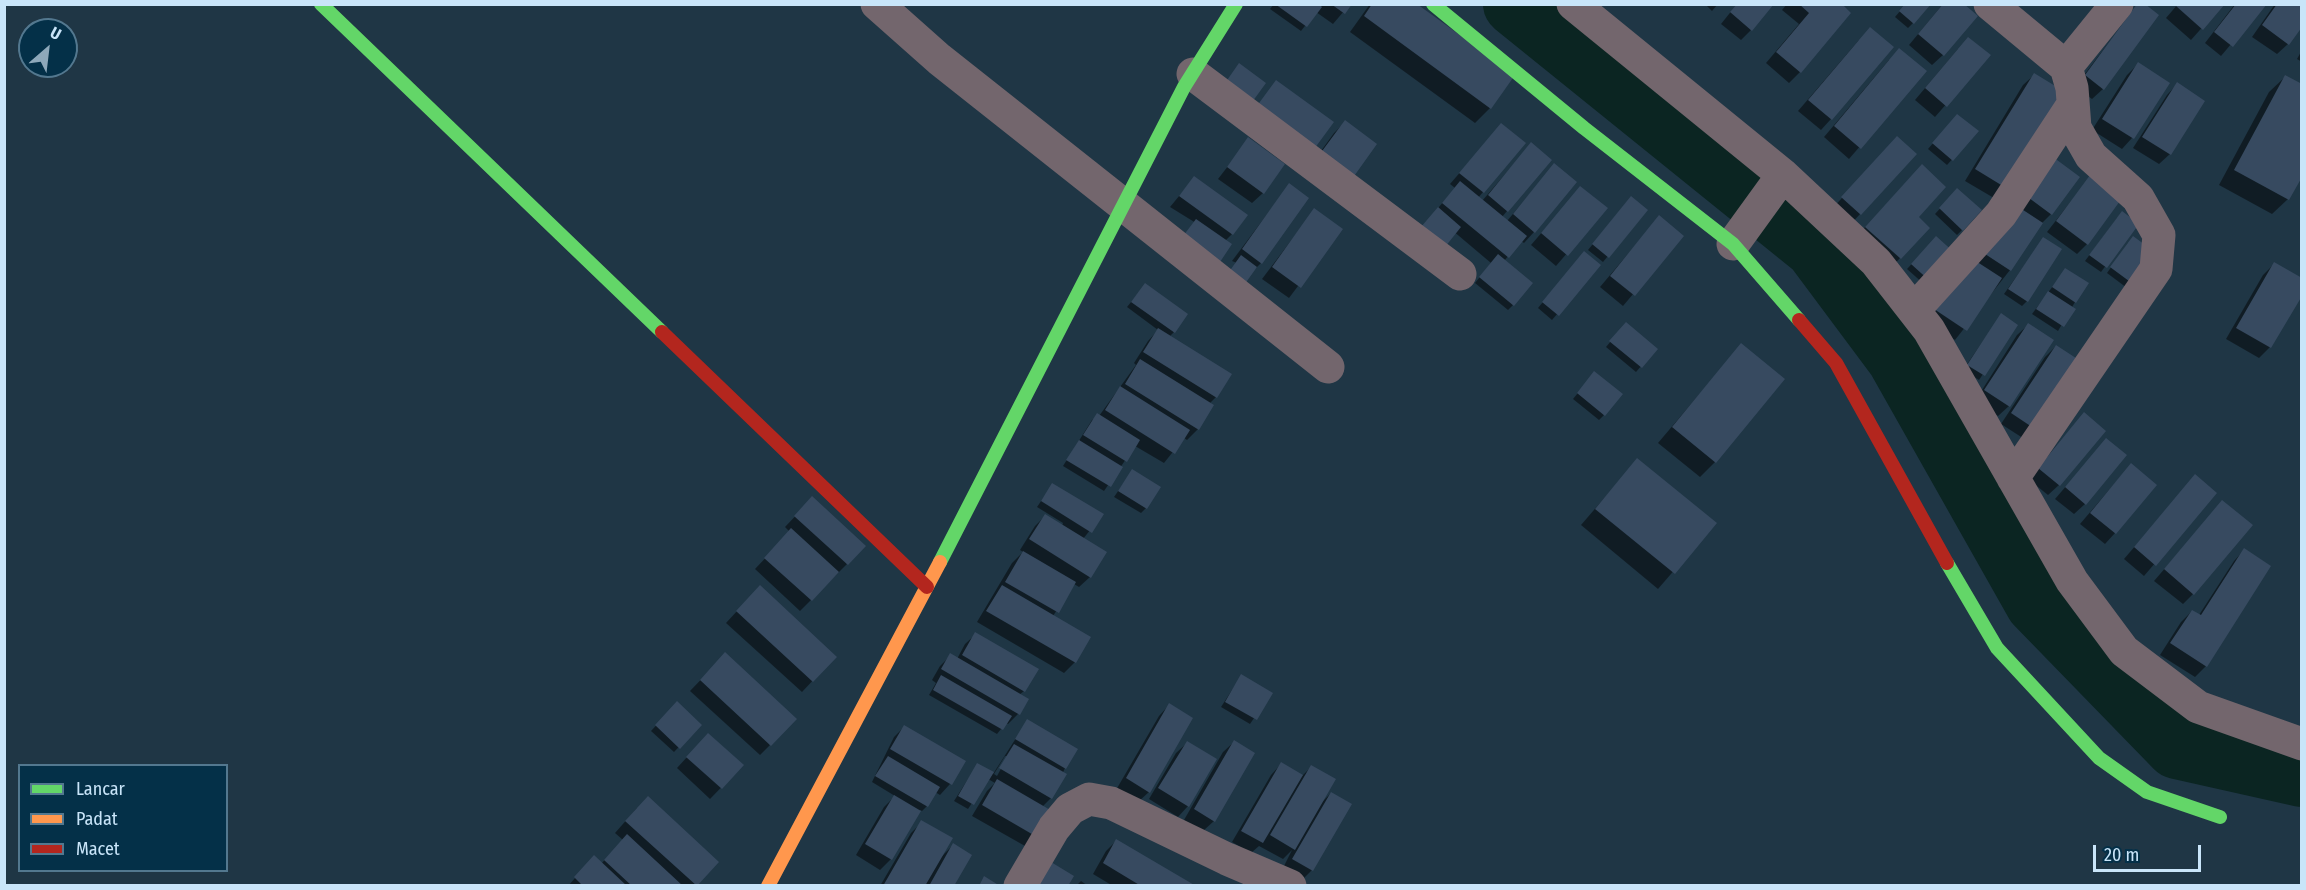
<!DOCTYPE html>
<style>
body{margin:0}
#map{position:relative;width:2306px;height:890px;overflow:hidden;background:#1f3645;font-family:"Fira Sans Condensed",sans-serif}
canvas{display:block}
.frame{position:absolute;inset:0;border:6px solid #c9e5f9;pointer-events:none}
.legend{position:absolute;left:18px;top:764px;width:210px;height:108px;box-sizing:border-box;background:#043048;border:2px solid #53788f;margin:0;padding:8px 10px;list-style:none;font-size:18px;color:#c9e5f9}
.legend li{display:flex;align-items:center;gap:12px;height:30px}
.legend b{width:30px;border:2px solid #53788f}
.north{position:absolute;left:18px;top:18px;width:60px;height:60px;box-sizing:border-box;background:#043048;border:2px solid #53788f;border-radius:50%;rotate:28deg;font-size:16px;font-weight:700;line-height:24px;text-align:center;color:#c9e5f9}
.north::after{content:'';display:block;margin:auto;width:21px;height:27px;background:#8ea8ba;clip-path:polygon(50% 0,100% 100%,50% 72%,0 100%)}
.scale{position:absolute;left:2093px;top:845px;width:108px;height:27px;box-sizing:border-box;border:3px solid #c9e5f9;border-top:0;padding-left:8px;font-size:18px;line-height:21px;white-space:nowrap;color:#c9e5f9;-webkit-text-stroke:4px #043048;paint-order:stroke}
</style>
<div id="map">
<canvas width="2306" height="890"></canvas>
<div class="frame"></div>
<ul class="legend">
<li><b style="height:8px;background:#63d668"></b>Lancar</li>
<li><b style="height:8px;background:#ff974d"></b>Padat</li>
<li><b style="height:8px;background:#b3261e"></b>Macet</li>
</ul>
<div class="north">U</div>
<div class="scale">20 m</div>
</div>
<script>
const ctx = document.querySelector('canvas').getContext('2d');
ctx.lineJoin = 'round';
function fillPath(path, color) {
  ctx.fillStyle = color;
  ctx.fill(path, 'evenodd');
}
function toPath(rows) {
  const path = new Path2D();
  for (const r of rows) {
    path.moveTo(r[0], r[1]);
    for (let i = 2; i < r.length; i += 2) path.lineTo(r[i], r[i + 1]);
  }
  return path;
}
function stroke(path, color, width, dash) {
  ctx.strokeStyle = color;
  ctx.lineWidth = width;
  ctx.lineCap = dash ? 'butt' : 'round';
  ctx.setLineDash(dash || []);
  ctx.stroke(path);
}
fillPath(toPath([
 [1274,4,1350,4,1333,24,1316,12,1301,31,1270,9],
 [1370,4,1415,4,1490,108,1475,123,1350,32],
 [1705,4,1718,4,1712,11],
 [1737,4,1751,30,1741,40,1721,24],
 [1787,4,1839,4,1800,72,1789,83,1766,63,1799,24,1782,10],
 [1906,4,1913,23,1908,28,1895,17],
 [1943,4,1943,55,1932,65,1909,45],
 [2138,4,2103,89,2092,99,2075,87],
 [2178,4,2223,4,2191,40,2166,18],
 [2235,4,2265,4,2221,56,2205,43],
 [2275,4,2302,4,2288,44,2277,54,2252,37],
 [1859,40,1831,119,1821,130,1798,111],
 [1958,49,1988,56,1935,117,1915,100],
 [2302,50,2302,62,2297,59],
 [1889,60,1925,71,1849,159,1824,137],
 [2138,64,2132,138,2122,149,2092,130,2127,75],
 [2034,75,1999,201,1965,181,2023,85],
 [2285,77,2288,199,2272,214,2219,185,2269,92],
 [2177,84,2170,154,2159,164,2133,148,2167,95],
 [1952,121,1977,132,1947,165,1928,149],
 [1345,122,1305,173,1334,133],
 [1501,125,1483,192,1478,198,1482,201,1531,144,1507,211,1502,217,1507,221,1554,165,1575,182,1534,232,1524,243,1521,241,1504,261,1513,305,1508,310,1475,283,1491,263,1433,214,1455,188,1450,184],
 [1249,139,1263,193,1252,203,1218,179],
 [1886,149,1915,154,1850,225,1832,209],
 [2042,169,2051,214,2040,225,2010,270,1955,340,1924,320],
 [2096,169,2087,244,2077,254,2047,232],
 [1911,177,1917,217,1900,258,1890,269,1855,238],
 [1194,178,1232,234,1225,241,1170,207],
 [1289,185,1261,263,1254,270,1232,261],
 [1580,188,1605,209,1556,266,1531,245],
 [1957,190,1962,230,1957,235,1935,214],
 [1626,203,1646,210,1603,262,1588,250],
 [1314,210,1341,229,1289,298,1262,279],
 [1659,217,1682,236,1623,306,1600,287],
 [2117,218,2137,224,2101,272,2085,261],
 [1936,238,1925,285,1907,269],
 [2043,239,2027,301,2022,306,2004,294],
 [2128,243,2132,283,2127,288,2107,273],
 [1579,258,1599,265,1552,320,1538,308],
 [2274,264,2270,347,2259,358,2226,339,2263,275],
 [2065,270,2075,302,2058,331,2032,314],
 [1145,285,1174,332,1169,337,1216,397,1209,404,1212,406,1198,429,1187,440,1184,438,1164,463,1135,446,1104,491,1063,466,1092,420,1099,416,1136,365,1134,363,1148,341,1158,330,1127,307],
 [2001,315,2016,325,1979,380,1963,370],
 [2028,325,2009,406,1998,416,1975,401,2017,335],
 [1621,329,1656,349,1636,372,1606,347],
 [1741,345,1715,462,1700,477,1658,443],
 [2056,346,2029,442,2001,424,2045,357],
 [1590,378,1604,415,1599,420,1573,399],
 [2074,425,2059,485,2048,495,2028,479],
 [2106,440,2085,504,2074,514,2055,499],
 [1637,460,1715,523,1658,589,1581,525],
 [1132,471,1146,508,1141,513,1114,497],
 [2121,476,2115,533,2105,544,2080,524],
 [2195,476,2215,493,2144,576,2124,559],
 [1052,485,1102,515,1083,539,1090,577,1079,587,1074,584,1053,616,1075,662,1064,673,977,622,1012,563,1023,552,1020,550,1035,526,1045,516,1062,526,1063,523,1037,507],
 [2222,502,2193,594,2183,604,2154,581],
 [802,509,847,564,800,611,755,569,790,532,785,527],
 [2244,550,2269,567,2206,666,2195,677,2160,655,2181,622,2192,611,2199,615,2234,561],
 [749,598,835,657,802,692,726,623],
 [976,634,1024,691,1019,695,1018,714,1008,724,1006,723,997,734,929,695,936,683,932,680,940,666,951,655,957,659,965,644],
 [715,665,770,745,760,755,690,691],
 [1241,676,1271,693,1250,724,1221,707],
 [677,703,700,725,674,752,651,731],
 [1169,705,1149,792,1138,802,1116,790,1159,716],
 [1027,721,1065,768,1051,798,1042,807,1036,836,1025,846,972,816,987,791,995,783,988,779,968,809,954,801,977,765,993,774],
 [1005,756,1008,756,997,776,994,774],
 [904,727,964,761,950,784,940,795,935,792,927,806,922,811,920,810,891,859,880,870,856,855,884,807,895,796,872,782,894,737],
 [1234,742,1214,821,1203,831,1184,820,1223,752],
 [1187,743,1188,806,1178,817,1149,799,1176,753],
 [698,745,742,766,710,799,677,768],
 [1281,764,1302,776,1311,767,1322,802,1331,793,1350,805,1312,870,1301,881,1282,870,1292,850,1283,859,1259,846,1251,853,1232,842,1271,775],
 [637,808,717,862,695,886,568,886,584,868,601,864,623,840,615,833],
 [922,822,940,858,953,845,952,886,880,886,911,833],
 [1116,841,1193,886,1113,886,1093,874,1106,851],
 [1081,881,1088,886,1076,886]
]), '#0007');
stroke(toPath([
 [1515,4,1816,247,1898,357,2037,603,2177,747,2302,775]
]), '#0b2522', 64);
fillPath(toPath([
 [1275,4,1319,4,1322,7,1307,27],
 [1331,4,1352,4,1345,14],
 [1372,4,1417,4,1515,75,1491,109,1364,16],
 [1737,4,1774,4,1752,31,1730,12],
 [1799,4,1842,4,1851,13,1801,73,1776,52,1809,13],
 [1905,4,1931,4,1914,24,1899,11],
 [1943,4,1964,4,1978,16,1944,56,1918,34],
 [2137,4,2145,4,2159,15,2104,90,2085,75],
 [2177,4,2225,4,2203,30,2176,6],
 [2236,4,2267,4,2233,47,2214,32],
 [2277,4,2302,4,2302,27,2289,45,2262,25],
 [1870,27,1894,47,1832,120,1808,100],
 [1968,37,1991,55,1947,107,1925,88],
 [1899,48,1927,71,1861,149,1834,126],
 [2138,62,2170,83,2134,139,2102,119],
 [1239,63,1266,83,1250,105,1223,86],
 [2034,73,2070,95,2011,191,1975,169],
 [2285,75,2302,84,2302,177,2289,200,2234,170],
 [1276,80,1334,122,1309,156,1251,114],
 [2177,82,2205,101,2171,155,2142,137],
 [1957,114,1979,131,1953,161,1932,143],
 [1345,120,1377,144,1347,186,1314,162],
 [1501,123,1526,143,1484,193,1459,173],
 [1897,136,1917,154,1861,215,1841,197],
 [1248,137,1285,164,1264,194,1227,167],
 [1531,142,1552,160,1508,212,1488,195],
 [2053,157,2080,177,2052,215,2025,195],
 [1554,163,1577,182,1535,233,1513,214],
 [1922,164,1946,187,1919,217,1930,228,1901,259,1865,227],
 [2096,167,2128,190,2088,245,2056,221],
 [1194,176,1248,215,1233,235,1179,196],
 [1460,181,1527,236,1509,258,1442,203],
 [1289,183,1309,198,1262,264,1242,249],
 [1580,186,1608,208,1568,256,1541,233],
 [1957,188,1982,210,1963,231,1939,208],
 [1631,196,1648,210,1609,258,1592,244],
 [2014,204,2043,223,2011,271,1982,252],
 [1438,207,1461,227,1445,247,1421,227],
 [1314,208,1343,229,1301,288,1272,267],
 [2122,211,2139,224,2107,268,2089,255],
 [1659,215,1684,236,1635,296,1610,276],
 [1196,219,1232,244,1214,271,1177,244],
 [1936,236,1956,254,1931,282,1911,264],
 [2133,236,2156,253,2133,284,2110,267],
 [2043,237,2062,249,2028,302,2008,289],
 [1584,251,1601,265,1559,316,1542,302],
 [1498,254,1533,283,1514,306,1479,277],
 [1241,255,1257,267,1242,288,1226,276],
 [1968,256,2002,278,1967,331,1934,309],
 [2274,262,2302,278,2302,296,2271,348,2236,328],
 [2065,268,2089,283,2076,303,2052,287],
 [1145,283,1188,314,1175,333,1131,302],
 [2048,291,2076,309,2064,327,2036,309],
 [2001,313,2018,325,1985,376,1967,365],
 [1626,322,1658,349,1642,368,1609,341],
 [2028,323,2054,340,2010,407,1984,390],
 [1158,328,1232,374,1217,398,1143,352],
 [1741,343,1785,379,1716,463,1672,427],
 [2056,345,2085,364,2041,433,2011,413],
 [1140,359,1214,405,1199,430,1125,384],
 [1594,371,1623,394,1605,416,1577,393],
 [1120,386,1190,430,1175,454,1105,410],
 [2084,412,2106,431,2060,486,2038,468],
 [1097,413,1140,440,1127,462,1083,435],
 [2106,438,2127,455,2086,505,2065,487],
 [1079,440,1123,467,1111,487,1066,460],
 [1637,458,1717,523,1675,574,1595,509],
 [2131,463,2157,485,2116,534,2090,513],
 [1132,469,1161,487,1147,509,1118,491],
 [2195,474,2217,493,2156,566,2134,547],
 [1052,483,1104,514,1092,533,1041,501],
 [812,496,866,546,848,565,794,516],
 [2222,500,2253,525,2194,595,2164,569],
 [1045,514,1107,552,1091,578,1029,539],
 [791,528,839,572,812,601,764,558],
 [2244,548,2271,566,2207,667,2170,643,2192,610,2201,615],
 [1023,551,1076,582,1059,613,1005,582],
 [760,585,837,657,813,682,736,611],
 [1002,585,1091,637,1076,663,986,611],
 [975,632,1039,669,1025,692,962,655],
 [725,652,797,719,771,746,700,680],
 [950,653,1029,699,1020,715,941,669],
 [1241,674,1273,693,1257,720,1225,702],
 [941,675,1012,716,1003,730,933,690],
 [677,701,702,725,680,749,655,725],
 [1169,703,1193,718,1150,793,1126,778],
 [1027,719,1078,749,1066,769,1015,739],
 [904,725,966,761,952,785,890,749],
 [708,733,744,765,722,789,686,757],
 [1234,740,1255,753,1215,822,1194,809],
 [1187,741,1217,759,1189,807,1158,788],
 [1014,744,1067,774,1052,799,999,768],
 [888,756,940,787,928,807,875,776],
 [1281,762,1303,775,1263,843,1241,831],
 [977,763,994,772,974,805,958,796],
 [1311,765,1336,779,1295,850,1270,835],
 [997,779,1052,811,1037,837,982,805],
 [1331,792,1352,804,1313,871,1292,859],
 [894,795,921,811,892,860,865,844],
 [648,796,719,862,697,886,625,821],
 [921,820,953,838,925,886,883,886],
 [627,834,683,886,632,886,604,860],
 [1116,839,1196,886,1141,886,1103,863],
 [953,843,972,855,954,886,929,886],
 [594,855,627,886,583,886,574,877],
 [1051,862,1074,876,1068,886,1038,886],
 [984,876,1000,886,979,886]
]), '#374a60');
stroke(toPath([
 [877,4,939,59,1328,367],
 [1573,4,1783,175,1876,262,1929,330,2072,581,2124,651,2198,707,2302,744],
 [1990,4,2066,67,2072,88,2075,128,2091,156,2138,198,2159,235,2156,269,2013,478],
 [2066,67,2117,4],
 [1193,74,1460,274],
 [1733,244,1783,175],
 [1914,310,2001,214,2072,106],
 [1020,886,1054,828,1070,809,1089,799,1111,803,1227,859,1290,886]
]), '#73666d', 33);
stroke(toPath([
 [321,4,662,332],
 [1433,4,1584,128,1733,244,1799,320],
 [940,562,1184,87,1236,4],
 [1947,563,1997,648,2099,758,2147,792,2220,817]
]), '#63d668', 14);
stroke(toPath([
 [768,886,940,562]
]), '#ff974d', 14);
stroke(toPath([
 [1799,320,1836,363,1947,563],
 [662,332,927,587]
]), '#b3261e', 14);
</script>
